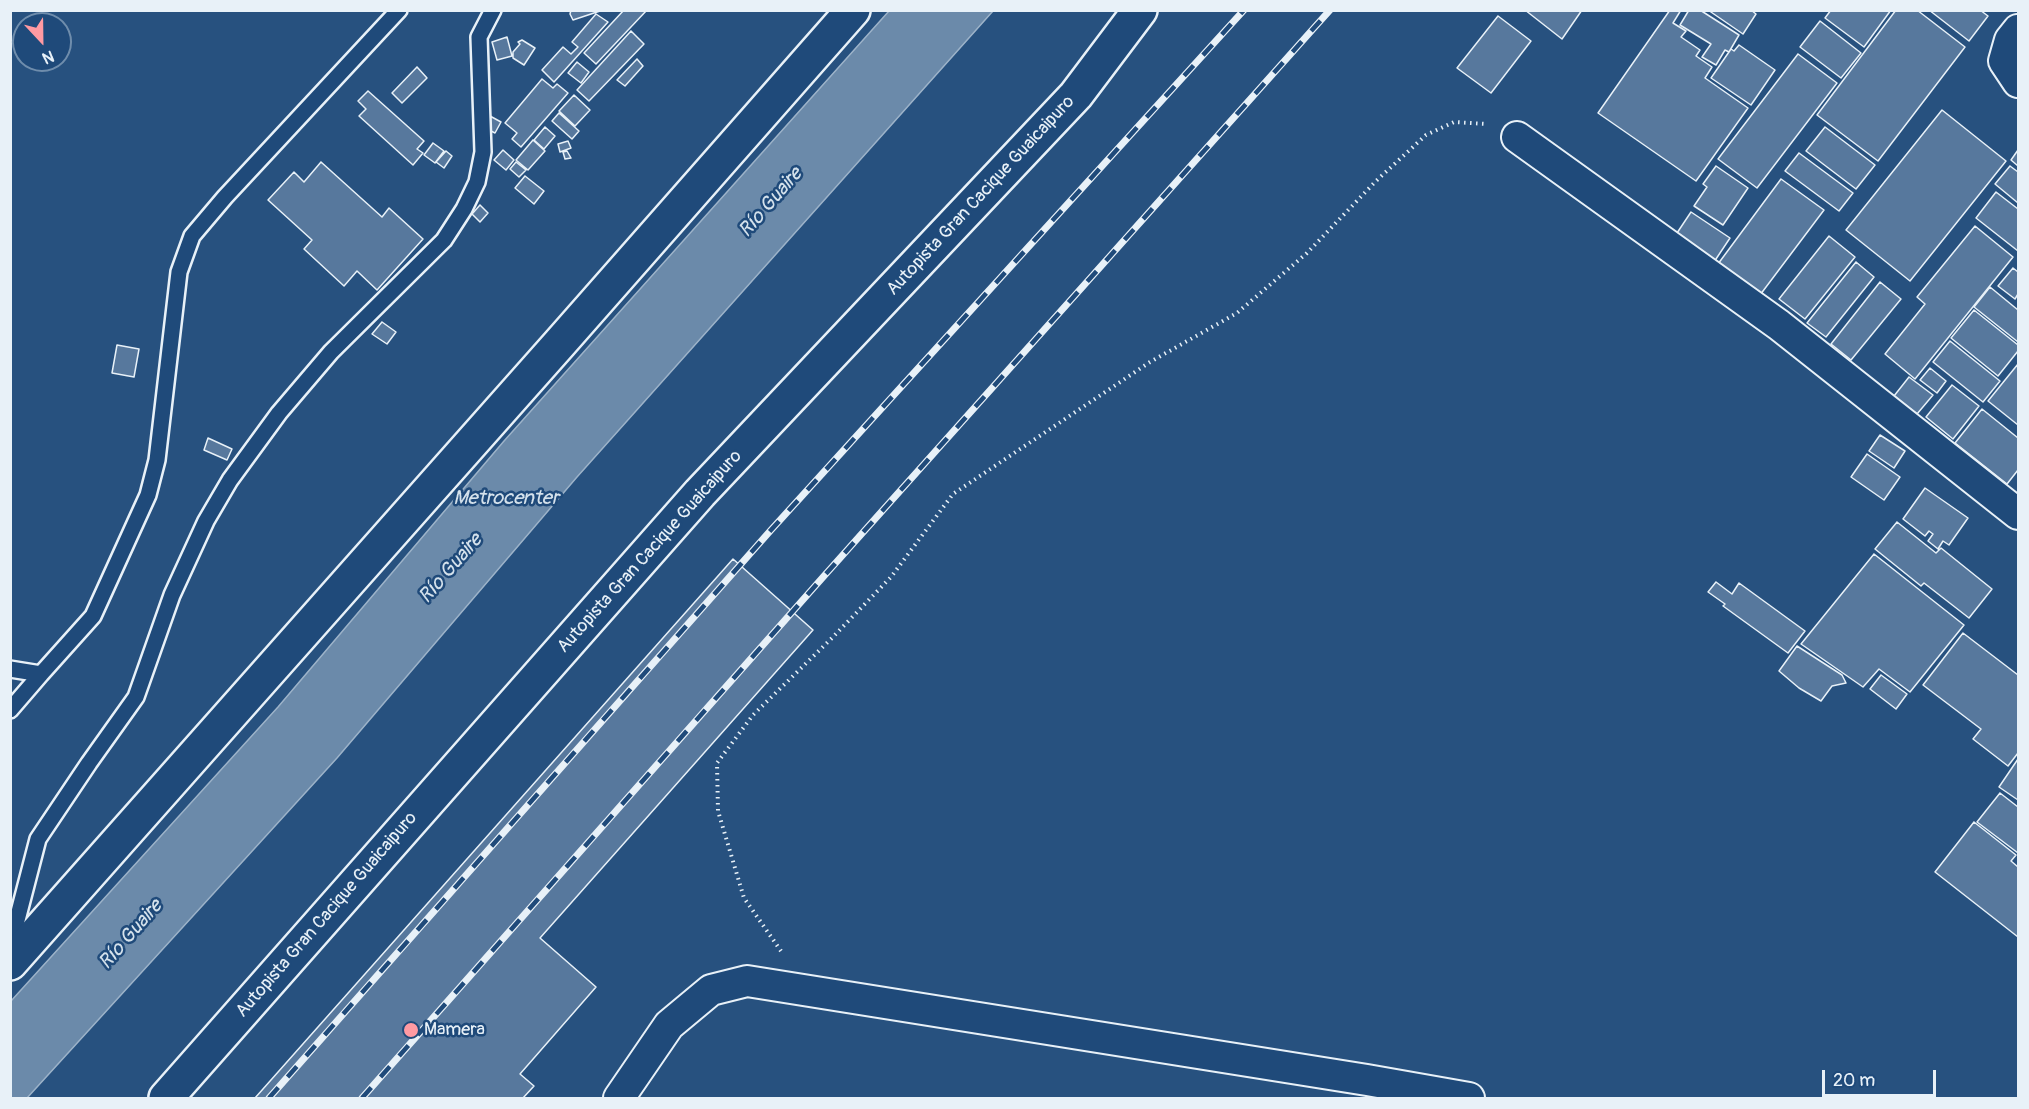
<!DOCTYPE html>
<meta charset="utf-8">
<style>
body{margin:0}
#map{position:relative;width:2029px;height:1109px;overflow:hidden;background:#27517f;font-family:Pangolin,sans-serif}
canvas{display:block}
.frame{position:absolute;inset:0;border:12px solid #e8f1f8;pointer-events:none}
.north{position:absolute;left:12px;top:12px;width:60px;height:60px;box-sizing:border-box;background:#1f4a7a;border:2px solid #6f8dac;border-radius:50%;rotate:158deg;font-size:16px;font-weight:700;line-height:24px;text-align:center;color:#e8f1f8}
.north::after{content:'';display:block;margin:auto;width:21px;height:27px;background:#ff9aa2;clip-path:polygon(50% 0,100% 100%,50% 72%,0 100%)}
.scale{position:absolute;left:1822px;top:1070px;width:114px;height:27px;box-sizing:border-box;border:3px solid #e8f1f8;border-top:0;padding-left:8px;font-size:18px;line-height:21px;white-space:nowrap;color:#e8f1f8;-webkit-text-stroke:4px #1f4a7a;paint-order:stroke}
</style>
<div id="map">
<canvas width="2029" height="1109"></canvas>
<div class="frame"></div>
<div class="north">N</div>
<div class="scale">20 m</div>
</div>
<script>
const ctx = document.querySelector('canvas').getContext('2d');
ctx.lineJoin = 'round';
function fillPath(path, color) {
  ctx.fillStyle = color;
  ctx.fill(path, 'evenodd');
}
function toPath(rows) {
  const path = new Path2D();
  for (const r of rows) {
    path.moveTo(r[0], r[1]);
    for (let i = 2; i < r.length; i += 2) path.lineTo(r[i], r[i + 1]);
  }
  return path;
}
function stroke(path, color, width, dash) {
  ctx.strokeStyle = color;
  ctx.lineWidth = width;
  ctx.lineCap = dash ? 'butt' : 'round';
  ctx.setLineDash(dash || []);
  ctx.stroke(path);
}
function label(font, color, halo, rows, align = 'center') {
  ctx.font = font + ' Pangolin,sans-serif';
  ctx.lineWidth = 5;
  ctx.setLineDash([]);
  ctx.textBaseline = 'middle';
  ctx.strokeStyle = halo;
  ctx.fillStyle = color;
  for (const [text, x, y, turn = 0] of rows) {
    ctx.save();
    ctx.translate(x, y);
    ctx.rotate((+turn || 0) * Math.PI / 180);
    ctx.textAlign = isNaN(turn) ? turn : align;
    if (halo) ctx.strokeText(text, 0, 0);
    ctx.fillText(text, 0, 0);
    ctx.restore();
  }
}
const water = toPath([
 [889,11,993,11,577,477,337,758,27,1098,11,1098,11,1001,278,707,504,441,889,11]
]);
fillPath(water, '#6b8aaa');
stroke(water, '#9db3c9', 1.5);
const building = toPath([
 [571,10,603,10,573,20,570,14,571,10],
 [624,10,647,10,596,64,584,53,624,10],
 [1525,10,1582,10,1562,39,1525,10],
 [1670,10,1681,10,1673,23,1686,31,1681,37,1700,50,1696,56,1712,67,1705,78,1748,108,1696,181,1598,113,1670,10],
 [1689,10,1700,10,1739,35,1729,52,1725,50,1716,65,1702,57,1711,44,1680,25,1689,10],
 [1708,10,1751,10,1756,14,1743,34,1708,10],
 [1831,10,1891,10,1864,47,1825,18,1831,10],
 [1896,10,1917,10,1965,47,1878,161,1817,115,1896,10],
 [1929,10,1980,10,1988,16,1969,41,1929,10],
 [596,14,608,22,554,82,542,70,563,47,571,54,578,47,572,42,596,14],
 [1498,16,1531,41,1491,93,1457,68,1498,16],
 [1820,21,1861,53,1841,78,1800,47,1820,21],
 [631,31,644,44,589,101,577,90,631,31],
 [507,37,512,56,497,60,492,42,507,37],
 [522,40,535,48,524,65,513,58,513,52,520,44,518,42,522,40],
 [1739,45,1775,70,1751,105,1711,78,1731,49,1734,51,1739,45],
 [1798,54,1837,83,1757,188,1718,159,1798,54],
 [637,59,643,66,625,86,617,80,637,59],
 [577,62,589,72,581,83,568,73,577,62],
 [417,67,427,78,402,103,392,93,417,67],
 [542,79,553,88,557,84,568,93,521,147,512,139,517,133,505,123,542,79],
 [368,91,424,141,417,149,423,153,413,165,359,116,366,109,358,101,368,91],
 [574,95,590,110,575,126,559,111,574,95],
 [1942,110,2006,161,1910,281,1846,230,1942,110],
 [559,113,579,131,572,139,552,121,559,113],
 [490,116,501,122,495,133,483,127,490,116],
 [545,127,555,136,544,149,534,140,545,127],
 [1825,127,1875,165,1856,189,1806,151,1825,127],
 [533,140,545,151,528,170,516,160,533,140],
 [568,141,571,148,560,152,558,144,568,141],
 [433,143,444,151,435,163,424,155,433,143],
 [503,150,514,160,506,170,494,160,503,150],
 [2018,150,2018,166,2011,160,2018,150],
 [446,151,452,156,444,168,436,162,446,151],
 [567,151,571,158,565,159,563,152,567,151],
 [1799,153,1853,193,1839,211,1785,171,1799,153],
 [321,162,382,217,389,208,423,239,377,290,357,271,344,286,304,249,312,240,268,200,294,172,304,182,321,162],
 [516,162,526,170,519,177,510,169,516,162],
 [1716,166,1748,188,1723,225,1694,206,1707,187,1703,184,1716,166],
 [2010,166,2018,172,2018,203,1995,184,2010,166],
 [525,176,544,191,534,204,515,188,525,176],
 [1781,179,1824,210,1757,299,1715,268,1781,179],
 [1996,192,2018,209,2018,251,1976,218,1996,192],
 [480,205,488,213,480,222,472,214,480,205],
 [1691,212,1730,238,1714,262,1675,236,1691,212],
 [1975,226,2013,257,1915,379,1885,354,1925,304,1917,297,1975,226],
 [1829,236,1855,257,1805,319,1779,299,1829,236],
 [1856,262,1874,277,1826,337,1807,323,1856,262],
 [2013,268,2018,272,2018,294,2015,299,1998,286,2013,268],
 [1880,282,1901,299,1851,360,1831,344,1880,282],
 [1990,287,2018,310,2018,342,1974,307,1990,287],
 [1974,310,2018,345,2018,351,1998,376,1951,338,1974,310],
 [382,322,396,332,387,344,372,334,382,322],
 [1950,341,2000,381,1983,402,1933,362,1950,341],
 [117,345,139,349,134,377,112,373,117,345],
 [2018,364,2018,425,1988,401,2018,364],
 [1930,368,1946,381,1937,393,1920,380,1930,368],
 [1909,377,1933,395,1917,414,1894,396,1909,377],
 [1952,385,1979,406,1953,439,1926,417,1952,385],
 [1982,409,2018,438,2018,470,2007,484,1955,443,1982,409],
 [1880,435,1905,451,1894,468,1869,451,1880,435],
 [208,438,232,449,227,460,204,450,208,438],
 [1867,454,1900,477,1884,500,1851,477,1867,454],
 [1925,488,1968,518,1949,545,1943,541,1938,549,1928,541,1933,534,1929,531,1925,536,1903,519,1925,488],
 [1897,522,1936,553,1941,548,1992,589,1969,618,1924,583,1921,586,1875,549,1897,522],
 [1874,554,1964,625,1910,692,1879,669,1863,687,1801,644,1874,554],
 [733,559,813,630,540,938,596,987,520,1074,534,1086,523,1098,255,1098,733,559],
 [1716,582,1732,594,1739,583,1805,631,1788,653,1723,606,1725,604,1708,592,1716,582],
 [1963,633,2018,675,2018,753,2008,766,1973,739,1981,729,1923,685,1963,633],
 [1797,646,1842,675,1846,683,1832,686,1821,701,1799,688,1779,671,1797,646],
 [1881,675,1907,694,1896,709,1870,689,1881,675],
 [2018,759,2018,800,1999,787,2018,759],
 [2000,793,2018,807,2018,853,1977,822,2000,793],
 [1974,822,2016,855,2011,861,2018,867,2018,937,1935,872,1974,822]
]);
fillPath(building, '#57789d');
stroke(building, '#e8f1f8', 1.5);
const lane = toPath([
 [10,669,41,674,93,616,148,495,157,460,179,272,192,236,225,197,399,10],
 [10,710,41,674],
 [10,947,38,839,89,763,136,697,172,595,206,521,230,480,279,413,331,352,444,240,464,209,477,182,483,152,479,37,493,10]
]);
const street = toPath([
 [2018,30,2010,40,2004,61,2018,82],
 [1517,137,1779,325,2018,514],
 [619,1098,669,1025,711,990,747,981,1367,1080,1469,1098]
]);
const highway = toPath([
 [10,963,560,343,853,10],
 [166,1098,700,493,1076,95,1140,10]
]);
stroke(lane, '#e8f1f8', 20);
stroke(street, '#e8f1f8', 34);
stroke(highway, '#e8f1f8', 38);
stroke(toPath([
 [781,951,744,898,718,811,717,763,753,715,832,638,891,577,953,494,1150,362,1237,313,1307,253,1376,181,1426,135,1454,122,1486,124]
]), '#e8f1f8', 4, [1.5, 4.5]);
stroke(lane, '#1f4a7a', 15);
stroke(street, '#1f4a7a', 30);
stroke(highway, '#1f4a7a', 33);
const rail = toPath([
 [269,1098,771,530,1244,10],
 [362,1098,824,576,1330,10]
]);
stroke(rail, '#e8f1f8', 7);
stroke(rail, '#1f4a7a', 4.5, [14]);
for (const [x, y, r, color] of [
 [411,1030,8,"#ff9aa2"]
]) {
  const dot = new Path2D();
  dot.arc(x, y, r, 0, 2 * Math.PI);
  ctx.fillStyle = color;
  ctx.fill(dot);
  stroke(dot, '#1f4a7a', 2);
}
label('18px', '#e8f1f8', '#1f4a7a', [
 ["Autopista Gran Cacique Guaicaipuro",981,196,-47],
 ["Autopista Gran Cacique Guaicaipuro",650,552,-48],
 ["Autopista Gran Cacique Guaicaipuro",327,915,-49]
]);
label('18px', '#e8f1f8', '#1f4a7a', [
 ["Mamera",424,1030]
], 'left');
label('italic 20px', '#d5e2ec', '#1f4a7a', [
 ["Río Guaire",771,203,-49],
 ["Metrocenter",506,499],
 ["Río Guaire",451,569,-49],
 ["Río Guaire",131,935,-49]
]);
</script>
